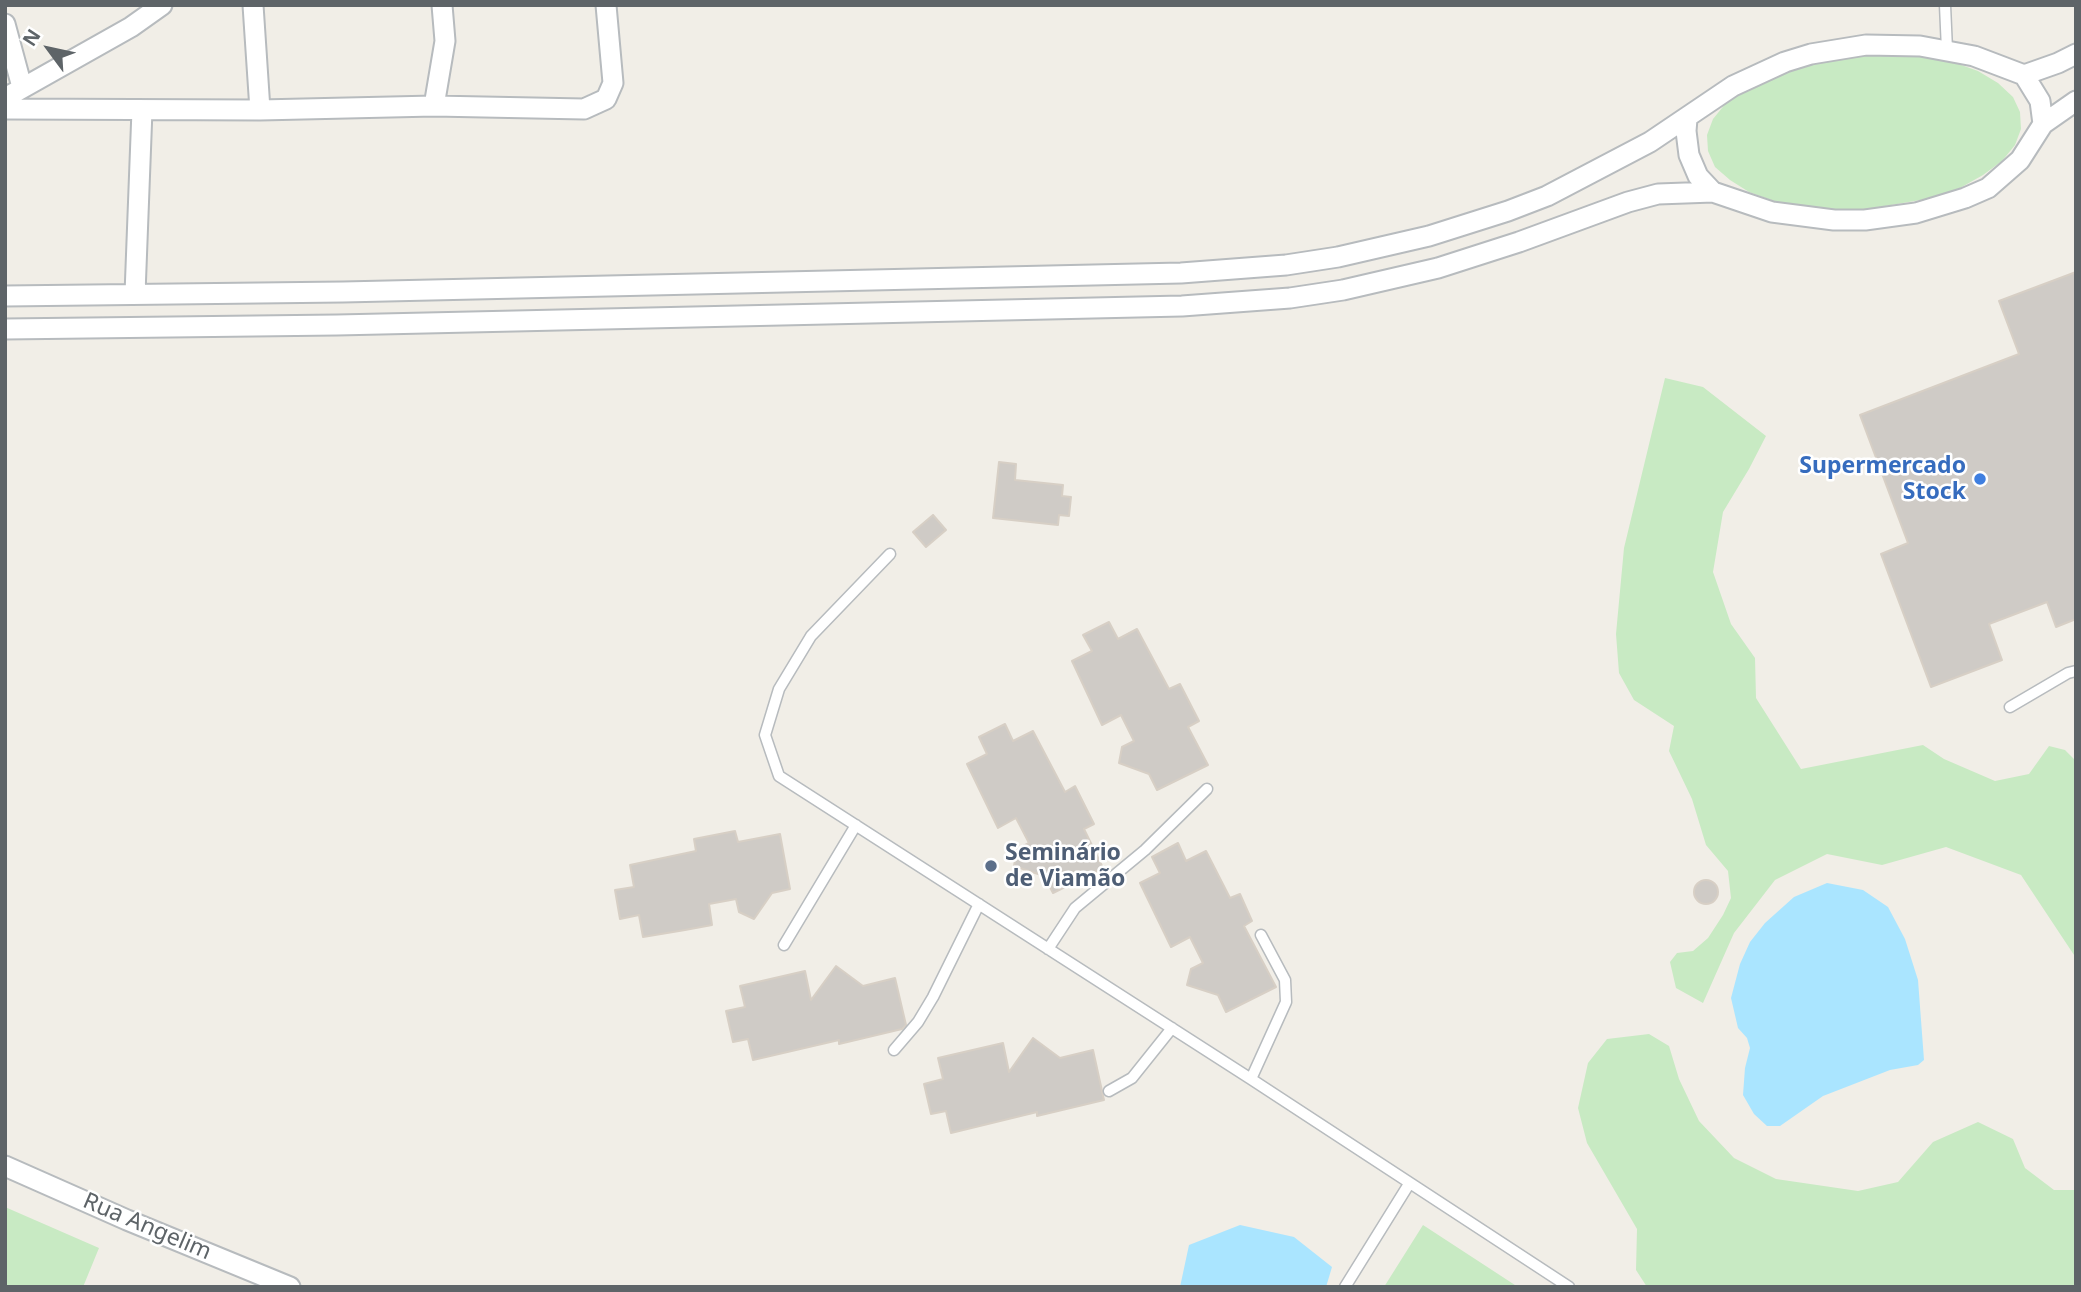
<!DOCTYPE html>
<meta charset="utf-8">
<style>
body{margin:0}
#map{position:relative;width:2081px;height:1292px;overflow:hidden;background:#f1eee7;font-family:"Noto Sans",sans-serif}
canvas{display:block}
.frame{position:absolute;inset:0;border:7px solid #5e6468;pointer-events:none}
.north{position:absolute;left:14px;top:14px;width:70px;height:70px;-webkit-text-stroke:5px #fff;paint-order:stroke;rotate:303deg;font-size:19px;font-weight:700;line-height:28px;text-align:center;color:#5e6468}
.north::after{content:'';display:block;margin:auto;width:24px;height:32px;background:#5e6468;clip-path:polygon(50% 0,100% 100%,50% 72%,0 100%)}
</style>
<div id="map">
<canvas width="2081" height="1292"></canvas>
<div class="frame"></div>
<div class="north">N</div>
</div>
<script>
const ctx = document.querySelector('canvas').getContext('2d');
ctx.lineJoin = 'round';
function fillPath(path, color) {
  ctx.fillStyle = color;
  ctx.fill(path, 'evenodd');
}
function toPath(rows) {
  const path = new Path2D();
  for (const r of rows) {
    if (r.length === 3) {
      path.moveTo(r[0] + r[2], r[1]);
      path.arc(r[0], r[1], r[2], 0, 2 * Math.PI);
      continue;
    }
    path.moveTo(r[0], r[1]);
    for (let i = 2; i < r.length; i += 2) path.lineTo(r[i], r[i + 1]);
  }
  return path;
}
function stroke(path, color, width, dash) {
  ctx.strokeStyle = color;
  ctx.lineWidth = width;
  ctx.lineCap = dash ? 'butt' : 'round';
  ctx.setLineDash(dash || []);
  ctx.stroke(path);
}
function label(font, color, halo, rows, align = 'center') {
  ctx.font = font + ' "Noto Sans",sans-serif';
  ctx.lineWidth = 5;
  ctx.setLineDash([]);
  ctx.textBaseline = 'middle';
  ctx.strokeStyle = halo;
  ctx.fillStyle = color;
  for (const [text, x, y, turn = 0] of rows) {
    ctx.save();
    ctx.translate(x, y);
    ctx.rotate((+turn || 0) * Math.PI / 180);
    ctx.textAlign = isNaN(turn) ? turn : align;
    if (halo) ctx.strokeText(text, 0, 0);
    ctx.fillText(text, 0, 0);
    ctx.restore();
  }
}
fillPath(toPath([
 [1893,53,1925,56,1953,62,1978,71,1998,83,2013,97,2020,112,2021,129,2015,145,2002,161,1983,175,1960,188,1932,198,1868,209,1835,210,1803,207,1774,201,1749,192,1730,180,1715,167,1708,151,1707,135,1713,119,1726,103,1744,88,1796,65,1860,54],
 [1665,378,1703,387,1766,436,1749,469,1723,512,1713,572,1731,624,1755,658,1756,698,1801,769,1923,745,1944,759,1995,781,2029,774,2049,746,2065,750,2076,761,2076,958,2021,875,1946,847,1882,865,1827,854,1775,880,1734,933,1703,1003,1676,988,1670,962,1677,953,1693,951,1708,938,1723,915,1731,898,1728,871,1706,845,1692,799,1669,751,1674,726,1634,700,1619,673,1616,634,1624,548],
 [1649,1034,1669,1046,1679,1079,1699,1121,1734,1158,1776,1179,1858,1191,1898,1182,1933,1142,1978,1122,2013,1139,2025,1168,2054,1190,2076,1190,2076,1287,1647,1287,1636,1270,1637,1229,1587,1143,1578,1108,1588,1063,1607,1039],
 [5,1207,99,1248,83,1287,5,1287],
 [1423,1225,1518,1287,1384,1287]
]), '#c8eac3');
fillPath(toPath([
 [1827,883,1863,890,1888,907,1905,939,1918,980,1924,1060,1918,1065,1890,1070,1823,1096,1780,1126,1767,1126,1754,1114,1743,1095,1745,1068,1750,1048,1747,1038,1738,1028,1731,998,1740,964,1750,942,1765,923,1794,897],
 [1240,1225,1294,1237,1332,1267,1326,1287,1180,1287,1189,1245]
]), '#aae5ff');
const building = toPath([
 [2076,272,2076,619,2056,627,2047,602,1989,624,2002,660,1931,687,1881,554,1908,543,1860,415,2019,354,1999,301,2076,272],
 [999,462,1016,464,1015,480,1063,485,1062,496,1071,497,1069,516,1059,515,1058,525,993,518,999,462],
 [933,515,946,530,926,547,913,532,933,515],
 [1109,622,1118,639,1137,629,1169,689,1180,684,1199,721,1188,727,1208,765,1157,790,1149,774,1119,763,1122,747,1134,741,1121,715,1102,725,1072,661,1092,651,1083,635,1109,622],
 [1005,724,1013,741,1033,731,1065,792,1075,786,1094,824,1084,829,1103,868,1053,893,1044,876,1014,866,1017,849,1029,843,1016,818,998,828,967,764,987,754,979,737,1005,724],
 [735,831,738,842,780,834,790,889,772,893,754,919,739,912,736,899,709,904,712,925,685,930,643,937,639,915,620,919,615,890,634,887,630,865,696,851,694,839,735,831],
 [1178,843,1186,861,1206,851,1230,898,1240,894,1252,921,1244,926,1276,987,1226,1012,1218,995,1187,985,1191,969,1203,963,1190,937,1171,947,1140,883,1160,873,1152,857,1178,843],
 [1706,892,12],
 [836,966,863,986,895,978,906,1025,902,1029,839,1044,839,1040,753,1060,748,1039,733,1042,726,1011,745,1007,740,986,805,971,811,1000,836,966],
 [1033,1038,1060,1058,1093,1050,1104,1100,1037,1116,1037,1112,951,1133,946,1111,931,1114,924,1084,943,1079,938,1058,1003,1043,1009,1072,1033,1038]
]);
fillPath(building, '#cfcbc6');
stroke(building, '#d7cfc5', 2);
const service = toPath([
 [1945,5,1947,50],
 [890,554,811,636,779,689,765,735,779,776,1251,1079,1569,1287],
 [2010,707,2068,673,2076,671],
 [784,945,856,825],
 [1048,949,1075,908,1145,850,1207,789],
 [894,1050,918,1022,933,997,979,904],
 [1251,1079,1286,1002,1285,980,1261,935],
 [1109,1091,1132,1078,1172,1028],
 [1345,1287,1409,1184]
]);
const minor = toPath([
 [253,5,260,110],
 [5,24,22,87],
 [2024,75,2040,101,2043,124],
 [5,98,131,27,162,5],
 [434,106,445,41,442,5],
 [5,109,260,110,434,106,584,109,606,99,613,83,606,5],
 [1687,119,1686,131,1689,155,1698,176,1713,192],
 [135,294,142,110],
 [5,296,343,292,1181,273,1286,265,1338,257,1429,236,1508,211,1547,196,1650,142,1733,86,1785,62,1811,54,1866,45,1920,46,1974,56,2024,75,2058,63,2076,54],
 [5,329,337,325,1182,306,1290,298,1343,290,1438,268,1519,242,1628,202,1658,194,1713,192,1772,212,1834,220,1865,220,1916,213,1965,198,1988,188,2020,160,2043,124,2076,101],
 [5,1166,127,1220,290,1287]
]);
stroke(service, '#b7bbbe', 13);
stroke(minor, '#b7bbbe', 23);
stroke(service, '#fff', 10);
stroke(minor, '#fff', 19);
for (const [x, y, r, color] of [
 [1980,479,7,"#3f7fe0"],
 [991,866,7,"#5c6f8a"]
]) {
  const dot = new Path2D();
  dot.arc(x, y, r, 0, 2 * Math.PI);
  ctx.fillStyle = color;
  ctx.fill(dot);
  stroke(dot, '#fff', 2.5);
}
label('bold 23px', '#366cbe', '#fff', [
 ["Supermercado",1966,466],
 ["Stock",1966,492]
], 'right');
label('bold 23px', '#4e5e75', '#fff', [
 ["Seminário",1005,853],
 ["de Viamão",1005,879]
], 'left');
label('23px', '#5e6468', '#fff', [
 ["Rua Angelim",147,1227,23]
]);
</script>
